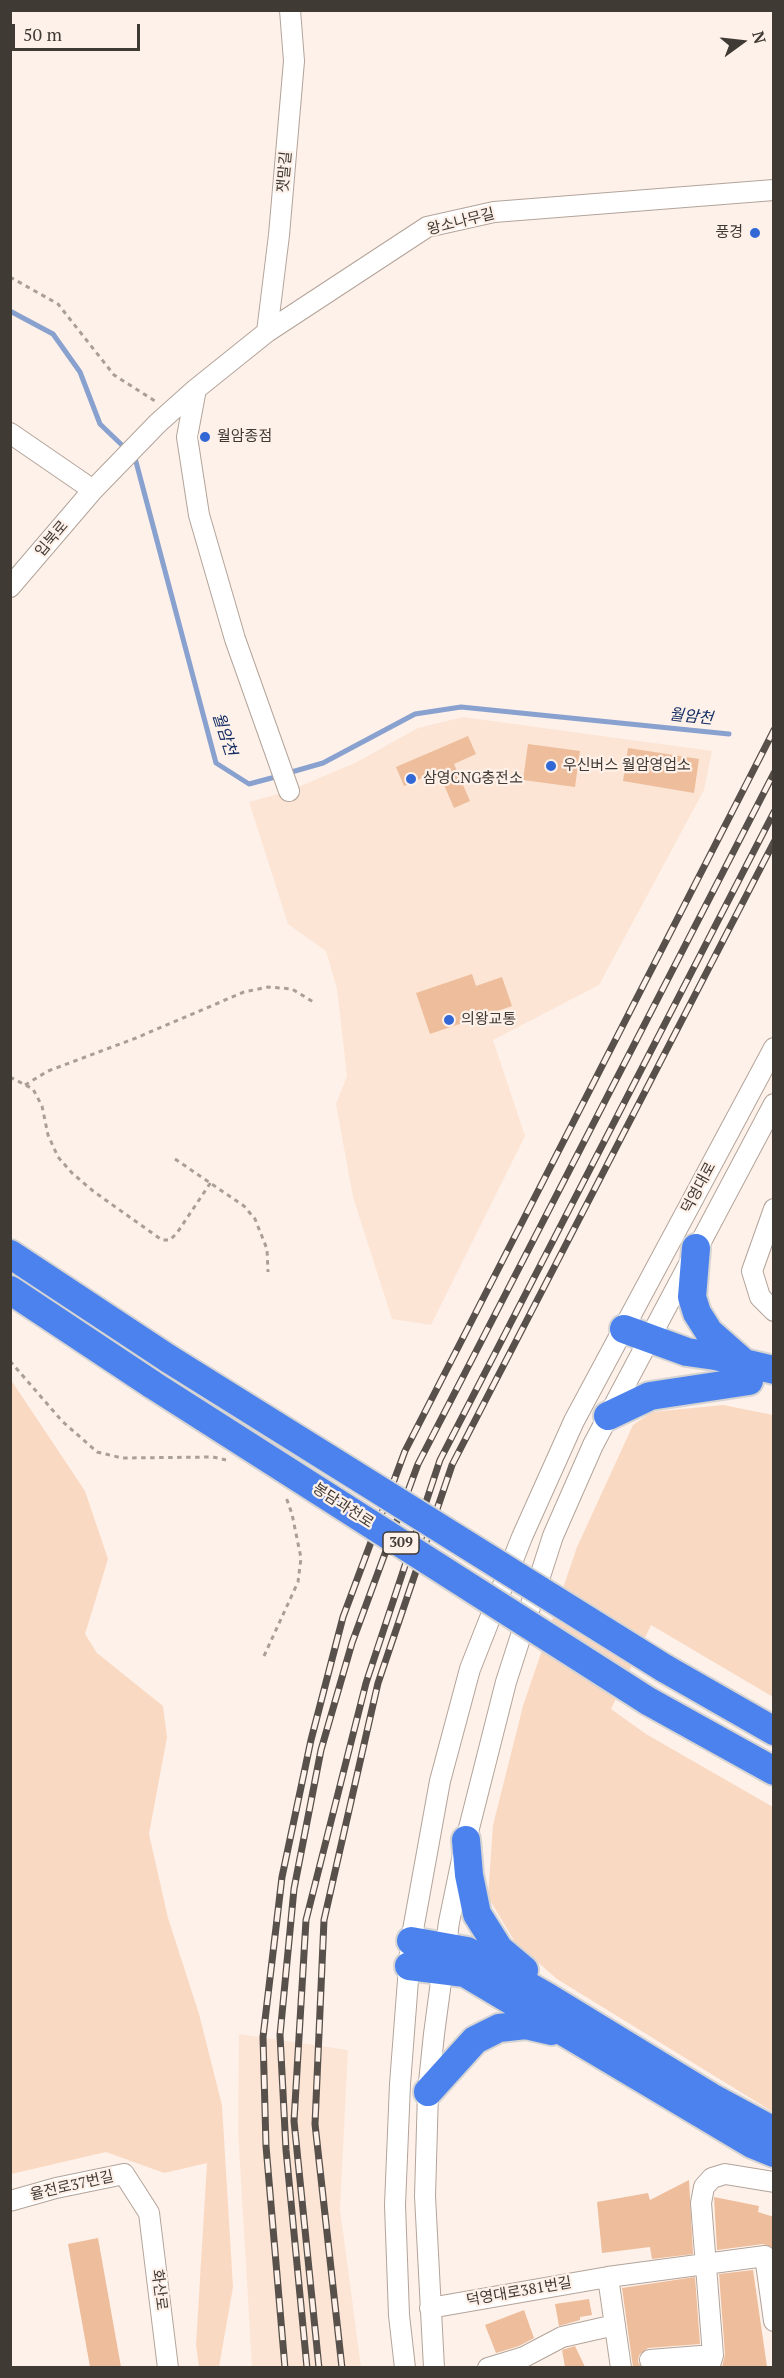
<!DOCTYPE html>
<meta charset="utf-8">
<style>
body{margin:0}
#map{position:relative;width:784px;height:2378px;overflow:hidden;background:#fef1e9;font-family:"PT Serif",serif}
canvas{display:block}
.frame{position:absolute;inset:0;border:12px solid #403a35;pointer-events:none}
.north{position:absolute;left:712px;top:12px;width:60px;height:60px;-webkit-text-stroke:4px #fef1e9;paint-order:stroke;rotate:75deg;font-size:16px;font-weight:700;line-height:24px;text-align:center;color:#403a35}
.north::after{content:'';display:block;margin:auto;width:21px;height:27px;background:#403a35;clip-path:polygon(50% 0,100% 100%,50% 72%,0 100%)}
.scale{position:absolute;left:12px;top:24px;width:128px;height:27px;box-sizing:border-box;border:3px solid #403a35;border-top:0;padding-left:8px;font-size:18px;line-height:21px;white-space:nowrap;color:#403a35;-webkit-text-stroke:4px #fef1e9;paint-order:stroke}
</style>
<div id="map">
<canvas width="784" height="2378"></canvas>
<div class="frame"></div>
<div class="north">N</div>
<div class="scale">50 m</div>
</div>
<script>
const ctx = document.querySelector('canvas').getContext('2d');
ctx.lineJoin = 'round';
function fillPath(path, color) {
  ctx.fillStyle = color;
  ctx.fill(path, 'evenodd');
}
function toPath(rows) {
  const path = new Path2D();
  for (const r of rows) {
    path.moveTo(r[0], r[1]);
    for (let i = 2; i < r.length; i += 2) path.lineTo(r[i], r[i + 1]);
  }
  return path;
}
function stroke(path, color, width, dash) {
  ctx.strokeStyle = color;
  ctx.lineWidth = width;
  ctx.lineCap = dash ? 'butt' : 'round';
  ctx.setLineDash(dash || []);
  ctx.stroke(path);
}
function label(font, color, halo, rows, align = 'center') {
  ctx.font = font + ' "PT Serif","Noto Sans KR",serif';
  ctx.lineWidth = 4.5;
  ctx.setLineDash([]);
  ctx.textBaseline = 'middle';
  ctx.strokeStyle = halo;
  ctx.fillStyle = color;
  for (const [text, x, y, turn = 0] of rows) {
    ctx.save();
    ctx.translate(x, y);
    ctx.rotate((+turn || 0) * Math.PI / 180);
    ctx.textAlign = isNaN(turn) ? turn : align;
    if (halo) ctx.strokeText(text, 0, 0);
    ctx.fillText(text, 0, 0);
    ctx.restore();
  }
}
fillPath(toPath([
 [463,717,712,751,704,790,599,985,493,1040,525,1136,431,1325,392,1319,353,1197,336,1104,347,1076,337,989,326,951,288,924,249,802,289,791,357,762,418,728],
 [239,2034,348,2050,340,2209,361,2367,252,2367,238,2131]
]), '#fce5d5');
fillPath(toPath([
 [11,1380,85,1491,108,1559,85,1634,97,1653,163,1706,167,1737,149,1834,168,1918,199,2014,222,2105,233,2287,219,2367,199,2367,196,2345,207,2163,164,2173,106,2152,11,2174],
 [723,1405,773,1415,773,1697,651,1625,611,1709,646,1734,773,1807,773,2112,557,1979,515,1942,488,1897,493,1825,523,1706,577,1547,633,1425,652,1412]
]), '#fad9c3');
stroke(toPath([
 [10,311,53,334,80,372,100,424,126,449],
 [133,455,135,458,216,763,249,784,279,776],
 [288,773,323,763,415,714,461,707,729,734]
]), '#89a1cf', 5);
fillPath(toPath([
 [468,736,476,754,454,764,470,801,454,808,438,771,404,786,396,767],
 [528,744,580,751,575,787,523,780],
 [628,748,699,759,694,793,623,781],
 [472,974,476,986,502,977,512,1006,430,1034,416,993],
 [689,2180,693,2254,652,2259,650,2247,602,2253,597,2202,648,2193,650,2200],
 [714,2197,759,2206,758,2212,774,2217,774,2248,763,2244,717,2250],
 [98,2238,121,2367,90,2367,68,2244],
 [753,2270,767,2367,722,2367,725,2354,719,2274],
 [695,2277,700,2344,648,2348,639,2355,638,2362,641,2367,633,2367,622,2288],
 [589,2299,592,2315,580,2317,580,2320,559,2326,555,2304],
 [524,2310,534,2338,519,2346,496,2353,485,2325],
 [575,2346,585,2367,565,2367,562,2350]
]), '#edbd9c');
const minor = toPath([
 [267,332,279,235,294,61,290,10],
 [196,389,187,437,199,515,235,639,289,791],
 [10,433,93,490],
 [10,587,93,490,158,423,196,389,267,332,427,227,494,212,774,190],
 [774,1209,752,1271,760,1297,774,1311],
 [10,2201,56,2188,124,2174,149,2213,168,2368],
 [608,2277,621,2368],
 [430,2308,608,2277,765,2256,774,2321],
 [650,2360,713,2355],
 [405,2368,399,2315,395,2205,400,2084,411,1941,440,1781,470,1669,522,1537,574,1421,774,1048],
 [434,2368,425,2196,428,2092,434,2034,449,1922,466,1840,506,1682,553,1536,593,1445,774,1104],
 [488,2368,524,2357,562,2337,615,2325],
 [709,2368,713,2355,701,2203,704,2187,712,2178,725,2174,774,2182]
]);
const highway = toPath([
 [696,1248,692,1297,697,1313,709,1332,742,1361],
 [10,1254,169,1359],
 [10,1290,153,1385],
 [624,1329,687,1352,715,1356,774,1370],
 [608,1416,650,1396,749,1381],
 [664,1668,774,1731],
 [648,1701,774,1771],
 [466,1840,469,1875,477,1914,499,1949,524,1970],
 [411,1941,467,1951,549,1998,711,2097,774,2131],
 [409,1966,465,1973,752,2144,774,2153],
 [428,2092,475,2040,499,2028,526,2025,552,2031]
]);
stroke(minor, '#b3a49a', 22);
stroke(highway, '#d5d4d3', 32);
stroke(toPath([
 [10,277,58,304,114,375,155,401],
 [10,1077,33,1089,42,1106,48,1135,58,1157,72,1173,93,1191,162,1240,170,1240,177,1233,211,1182],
 [25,1085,48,1071,136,1038,244,992,268,987,292,989,315,1003],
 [175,1159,244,1206,255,1219,267,1249,268,1272],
 [10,1361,62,1421,97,1452,122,1458,213,1457,226,1460],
 [264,1656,298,1582,301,1558,292,1514,286,1497]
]), '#a99f99', 3, [4.5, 4.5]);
stroke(minor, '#fff', 20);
stroke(highway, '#4c82ed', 28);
const rail = toPath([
 [285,2368,266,2146,263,2037,282,1877,311,1740,343,1617,405,1451,774,730],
 [307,2368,286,2150,280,2035,294,1889,321,1750,352,1643,418,1464,774,773],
 [319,2368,294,2121,306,1920,366,1683,440,1460,774,812],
 [342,2368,315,2124,324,1920,378,1683,452,1465,774,842]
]);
stroke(rail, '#57504b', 7);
stroke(rail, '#fef1e9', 4.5, [14]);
const highwayBridge = toPath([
 [169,1359,664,1668],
 [153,1385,648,1701]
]);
stroke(highwayBridge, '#d5d4d3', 32, []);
stroke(highwayBridge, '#4c82ed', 28);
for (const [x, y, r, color] of [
 [755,233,6,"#3268d6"],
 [205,437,6,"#3268d6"],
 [551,766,6,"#3268d6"],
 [411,779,6,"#3268d6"],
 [449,1020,6,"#3268d6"]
]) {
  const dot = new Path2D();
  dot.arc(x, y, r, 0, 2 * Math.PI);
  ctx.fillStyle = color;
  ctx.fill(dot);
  stroke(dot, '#fef1e9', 2);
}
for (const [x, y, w] of [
 [401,1543,36]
]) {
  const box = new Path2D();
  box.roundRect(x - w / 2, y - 11, w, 22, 4.5);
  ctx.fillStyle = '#fef1e9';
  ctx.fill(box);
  stroke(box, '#403a35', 1.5);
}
label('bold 14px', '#403a35', null, [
 ["309",401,1543]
]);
label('15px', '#403a35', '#fef1e9', [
 ["잿말길",285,172,-85],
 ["왕소나무길",461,222,-14],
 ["입북로",52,539,-50],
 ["덕영대로",699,1188,-62],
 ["봉담과천로",343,1506,33],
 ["율전로37번길",72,2186,-13],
 ["화산로",159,2290,83],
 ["덕영대로381번길",519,2292,-10]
]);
label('15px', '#403a35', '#fef1e9', [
 ["풍경",743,233,"right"],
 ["월암종점",217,437],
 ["우신버스 월암영업소",563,766],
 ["삼영CNG충전소",423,779],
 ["의왕교통",461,1020]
], 'left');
label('italic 16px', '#142e65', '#fef1e9', [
 ["월암천",691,717,6],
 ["월암천",224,734,72]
]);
</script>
